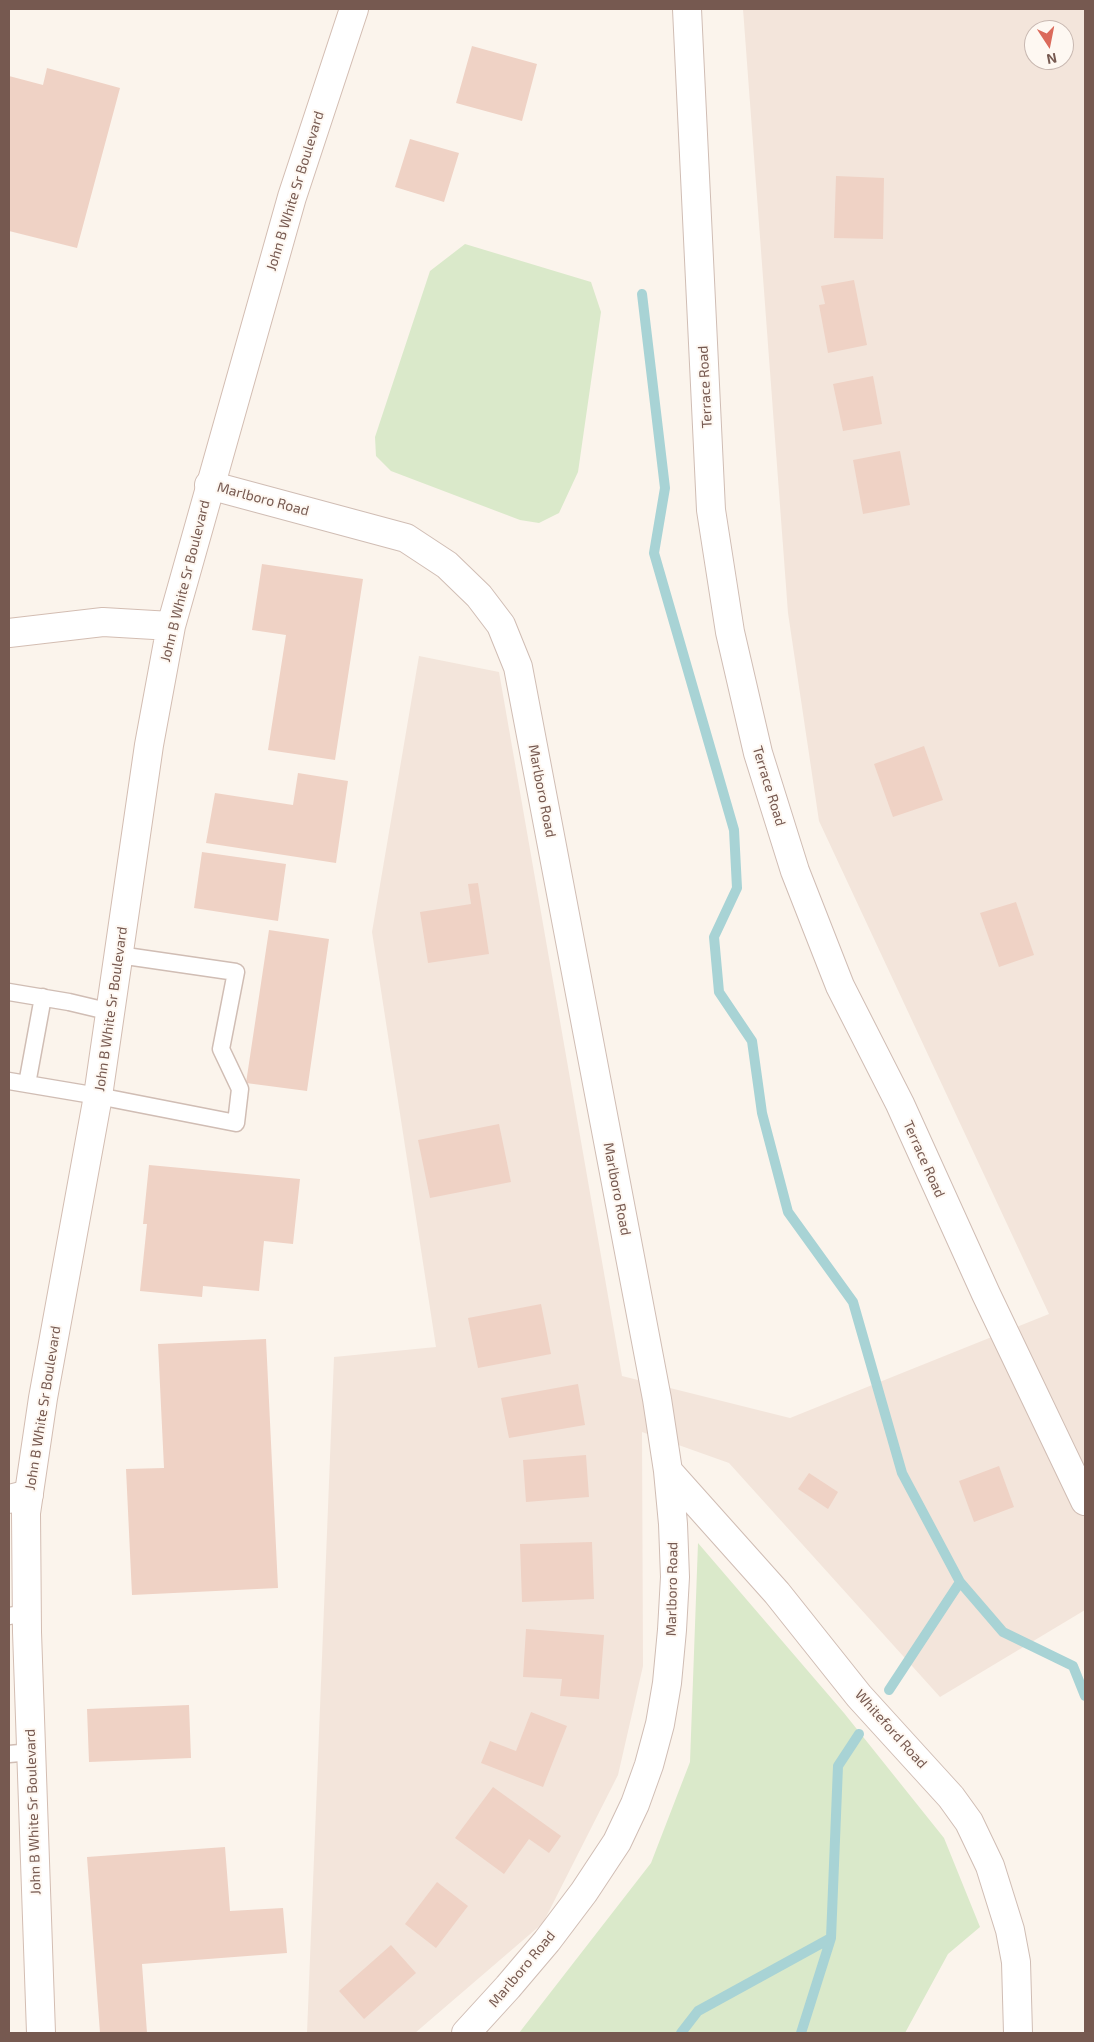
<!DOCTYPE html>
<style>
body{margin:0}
#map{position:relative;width:1094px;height:2042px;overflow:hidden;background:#fbf4ec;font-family:"Exo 2",sans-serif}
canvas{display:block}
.frame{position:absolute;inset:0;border:10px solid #765950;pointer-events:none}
.north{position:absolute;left:1024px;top:20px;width:50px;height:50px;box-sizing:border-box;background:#fef8f2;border:1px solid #c8b8b1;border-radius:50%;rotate:169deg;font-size:14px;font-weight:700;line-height:20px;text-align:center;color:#765950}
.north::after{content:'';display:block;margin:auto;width:18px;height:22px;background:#db6a5b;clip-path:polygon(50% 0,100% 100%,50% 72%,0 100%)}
</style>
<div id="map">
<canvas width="1094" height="2042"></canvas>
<div class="frame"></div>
<div class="north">N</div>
</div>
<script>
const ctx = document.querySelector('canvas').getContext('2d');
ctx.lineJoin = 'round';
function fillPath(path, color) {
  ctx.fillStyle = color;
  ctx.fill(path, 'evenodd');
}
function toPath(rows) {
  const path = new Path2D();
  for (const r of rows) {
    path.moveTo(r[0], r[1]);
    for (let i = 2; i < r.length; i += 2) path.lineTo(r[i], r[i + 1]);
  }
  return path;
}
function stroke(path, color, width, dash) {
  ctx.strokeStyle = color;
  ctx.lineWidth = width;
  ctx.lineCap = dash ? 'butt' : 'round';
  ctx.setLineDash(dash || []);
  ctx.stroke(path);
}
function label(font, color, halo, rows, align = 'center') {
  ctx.font = font + ' "Exo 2",sans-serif';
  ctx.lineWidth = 4;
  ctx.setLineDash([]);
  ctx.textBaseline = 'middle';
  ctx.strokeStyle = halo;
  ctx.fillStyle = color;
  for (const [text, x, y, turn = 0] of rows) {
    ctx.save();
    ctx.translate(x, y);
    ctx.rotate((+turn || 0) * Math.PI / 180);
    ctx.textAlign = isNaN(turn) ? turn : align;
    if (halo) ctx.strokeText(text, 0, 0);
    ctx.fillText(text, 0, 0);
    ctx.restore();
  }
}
fillPath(toPath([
 [743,9,1085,9,1085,1610,940,1697,729,1463,642,1432,643,1666,618,1775,543,1923,415,2033,307,2033,334,1357,436,1347,372,932,419,656,499,672,622,1376,790,1418,1049,1314,819,821,788,613],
 [1034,30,1064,30,1064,60,1034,60]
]), '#f3e5db');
fillPath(toPath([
 [465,244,591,282,601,312,578,472,559,513,539,523,520,520,391,471,376,456,375,437,430,271],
 [698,1543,844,1713,944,1838,980,1927,948,1954,905,2033,519,2033,651,1863,690,1762]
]), '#dae9ca');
stroke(toPath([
 [642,294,665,488,654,553,734,830,737,888,714,937,719,992,752,1041,762,1113,788,1212,853,1302,902,1473,960,1582,1003,1632,1073,1666,1085,1696],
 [889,1690,960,1582],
 [681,2033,698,2011,831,1938],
 [801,2033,831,1938,838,1766,859,1734]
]), '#a8d3d5', 10);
fillPath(toPath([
 [472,46,537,64,522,121,456,103],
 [47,68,120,88,77,248,9,231,9,76,43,85],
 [410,139,459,153,444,202,395,187],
 [836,176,884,178,883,239,834,238],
 [854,280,867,345,828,353,819,305,825,304,821,286],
 [873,376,882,424,843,431,833,384],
 [900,451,910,505,863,514,853,460],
 [262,564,363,579,335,760,268,750,286,635,252,630],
 [924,746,943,800,893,817,874,764],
 [298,773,348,781,336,863,206,843,215,793,293,805],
 [202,852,286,864,278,921,194,908],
 [478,883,489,954,428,963,420,912,471,904,468,884],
 [1016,902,1034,955,999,967,980,913],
 [269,930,329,939,307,1091,246,1083],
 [499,1124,511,1182,430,1198,418,1140],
 [149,1165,300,1179,293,1244,264,1241,259,1291,203,1286,202,1297,140,1291,147,1224,143,1224],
 [541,1304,551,1354,478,1368,468,1318],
 [266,1339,278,1588,132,1595,126,1469,164,1468,158,1344],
 [578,1384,585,1425,509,1438,501,1398],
 [586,1455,589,1497,526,1502,523,1460],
 [999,1466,1014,1507,974,1522,959,1481],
 [809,1473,838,1492,828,1509,798,1489],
 [592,1542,594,1599,522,1602,520,1544],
 [526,1629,604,1635,599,1699,560,1696,562,1679,523,1677],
 [189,1705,191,1758,89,1762,87,1709],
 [531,1712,567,1726,543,1787,481,1763,490,1741,516,1751],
 [493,1787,561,1836,549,1853,529,1839,504,1874,455,1838],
 [225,1847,230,1911,283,1908,287,1953,142,1964,147,2033,100,2033,87,1857],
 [437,1882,468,1906,436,1948,405,1924],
 [391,1945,416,1973,364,2019,339,1991]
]), '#efd2c5');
const service = toPath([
 [9,992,69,1002,111,1012],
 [9,1081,98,1096,236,1123,240,1089,221,1049,236,972,119,955],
 [27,1084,43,997],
 [9,1616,27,1613],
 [9,1754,31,1752]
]);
const minor = toPath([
 [687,9,711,510,730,632,758,753,795,871,840,986,900,1104,986,1294,1085,1501],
 [209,485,406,538,447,565,479,596,501,625,518,667,657,1399,668,1471,673,1524,675,1577,672,1630,667,1683,660,1724,649,1765,635,1804,617,1842,584,1892,547,1941,508,1987,466,2033],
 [668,1471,777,1593,859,1696,951,1797,969,1822,990,1866,1010,1930,1016,1962,1018,2033]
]);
const tertiary = toPath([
 [9,1499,29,1494]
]);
const secondary = toPath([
 [9,633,103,622,171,626],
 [41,2033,27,1632,26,1513,43,1398,98,1096,149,745,171,626,292,197,354,9]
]);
stroke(service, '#d0bdb4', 19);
stroke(minor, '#d0bdb4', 30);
stroke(tertiary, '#d0bdb4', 30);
stroke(secondary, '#d3bdb2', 30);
stroke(service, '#fff', 16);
stroke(minor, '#fff', 28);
stroke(tertiary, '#fff', 28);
stroke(secondary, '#fff', 28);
label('14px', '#765950', '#fef8f2', [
 ["John B White Sr Boulevard",295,191,-73],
 ["Terrace Road",705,387,-93],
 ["Marlboro Road",263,499,15],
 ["John B White Sr Boulevard",185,581,-76],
 ["Terrace Road",769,786,73],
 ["Marlboro Road",542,791,79],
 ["John B White Sr Boulevard",111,1009,-82],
 ["Terrace Road",924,1159,66],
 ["Marlboro Road",617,1189,79],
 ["John B White Sr Boulevard",43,1408,-81],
 ["Marlboro Road",672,1589,-89],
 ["Whiteford Road",891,1729,48],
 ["John B White Sr Boulevard",33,1812,-92],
 ["Marlboro Road",522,1969,-50]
]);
</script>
